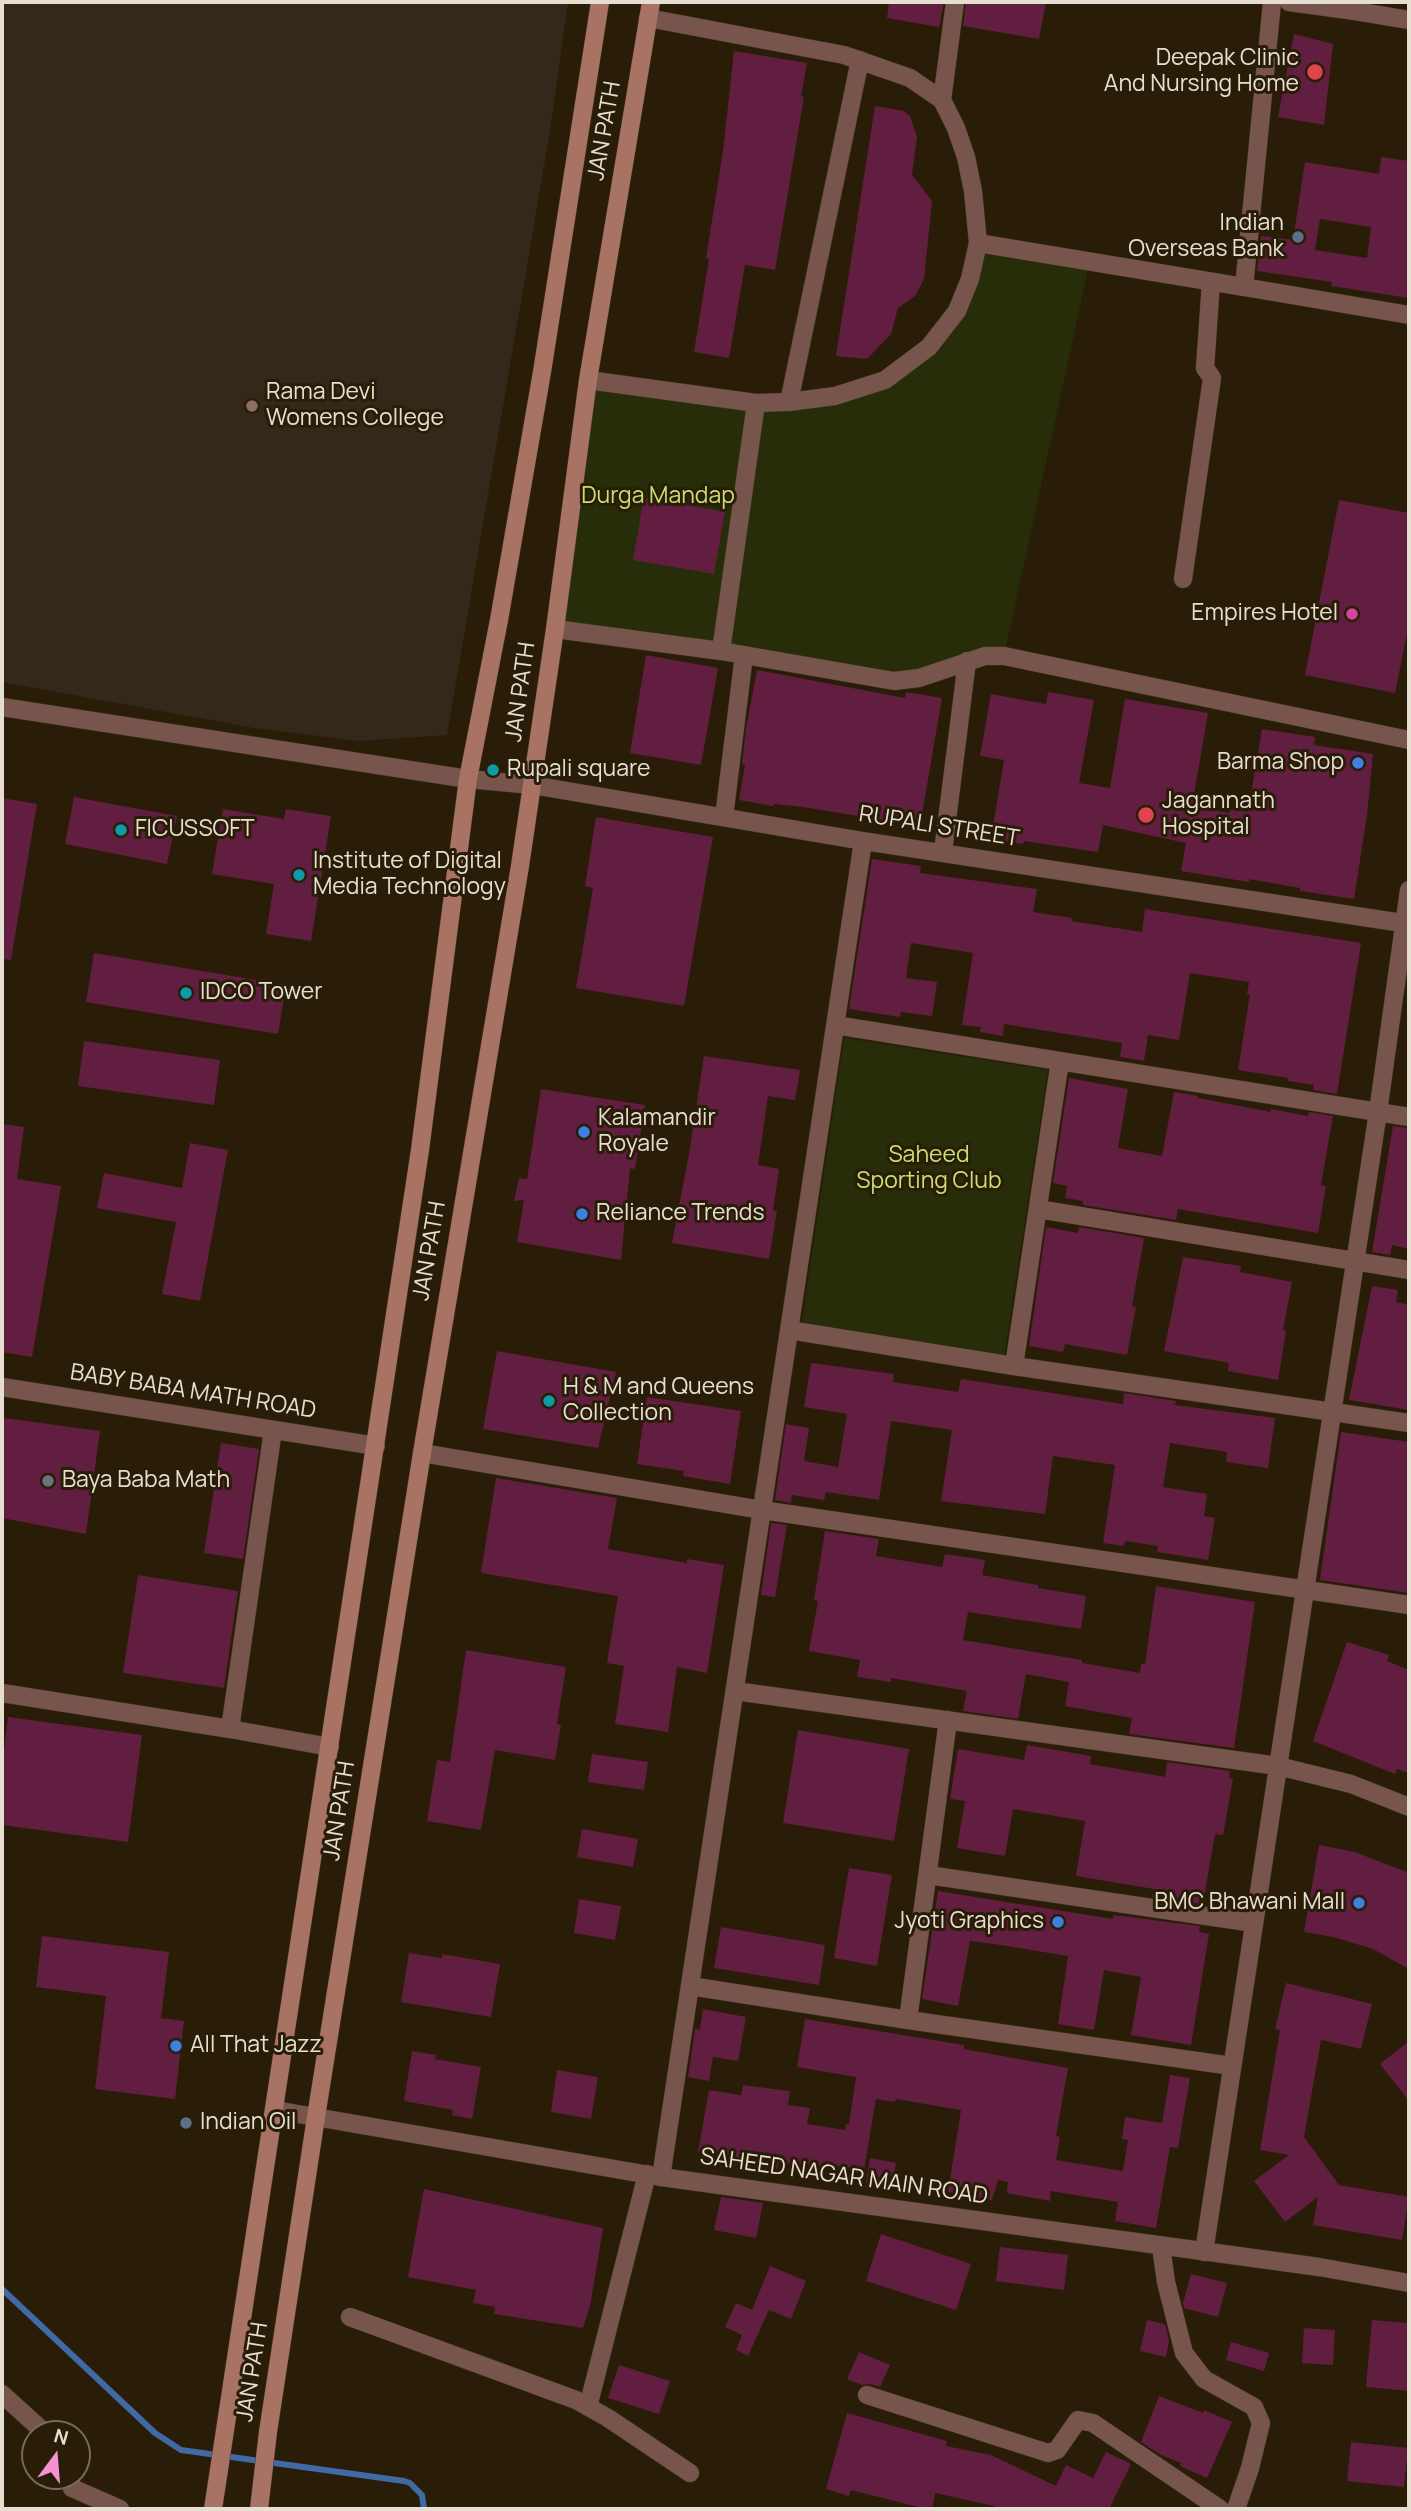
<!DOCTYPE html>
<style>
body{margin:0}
#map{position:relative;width:1411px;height:2511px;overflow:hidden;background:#291d07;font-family:Manrope,sans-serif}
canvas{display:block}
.frame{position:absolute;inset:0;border:4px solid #e6dfd1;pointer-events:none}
.north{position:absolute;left:21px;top:2420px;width:70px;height:70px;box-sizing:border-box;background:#291d07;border:2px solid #756b58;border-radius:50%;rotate:16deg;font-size:19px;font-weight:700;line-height:28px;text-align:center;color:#e6dfd1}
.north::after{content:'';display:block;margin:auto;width:24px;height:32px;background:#f591d2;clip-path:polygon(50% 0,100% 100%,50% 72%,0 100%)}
</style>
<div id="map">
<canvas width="1411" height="2511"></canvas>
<div class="frame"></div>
<div class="north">N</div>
</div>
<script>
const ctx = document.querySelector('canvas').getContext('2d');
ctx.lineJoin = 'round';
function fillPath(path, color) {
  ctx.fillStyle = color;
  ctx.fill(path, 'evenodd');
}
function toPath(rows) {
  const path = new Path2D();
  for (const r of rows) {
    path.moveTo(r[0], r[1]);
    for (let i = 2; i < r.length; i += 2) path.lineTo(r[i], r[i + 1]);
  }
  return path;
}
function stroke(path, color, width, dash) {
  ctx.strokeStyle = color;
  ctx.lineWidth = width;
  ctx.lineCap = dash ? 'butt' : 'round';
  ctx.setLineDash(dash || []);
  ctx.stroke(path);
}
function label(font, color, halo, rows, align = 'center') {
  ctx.font = font + ' Manrope,sans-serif';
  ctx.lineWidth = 6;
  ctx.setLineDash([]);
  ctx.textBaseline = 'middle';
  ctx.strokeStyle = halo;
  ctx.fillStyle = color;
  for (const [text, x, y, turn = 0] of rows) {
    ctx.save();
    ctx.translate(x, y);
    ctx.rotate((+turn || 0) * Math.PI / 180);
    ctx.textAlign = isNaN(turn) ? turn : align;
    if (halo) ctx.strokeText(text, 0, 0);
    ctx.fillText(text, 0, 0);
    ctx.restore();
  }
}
fillPath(toPath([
 [2,2,568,2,550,131,447,735,359,741,254,728,2,682]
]), '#34281a');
fillPath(toPath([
 [980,246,1088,270,1005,651,896,676,727,646,758,406,836,399,929,350],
 [591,384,753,405,718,648,558,627],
 [844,1038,1048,1070,1004,1357,802,1322]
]), '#262d08');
stroke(toPath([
 [2,2289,155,2433,181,2450,404,2481,410,2483,422,2495,424,2509]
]), '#406aa6', 6);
fillPath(toPath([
 [889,2,944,2,939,27,887,18],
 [966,2,1046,2,1039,39,963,26],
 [1294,34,1333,44,1324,125,1278,117],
 [734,51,807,63,801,96,804,97,775,270,745,265,729,358,694,352,709,259,706,258,723,151],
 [875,106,904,111,910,116,917,137,912,175,932,201,924,279,915,296,898,308,891,334,867,359,836,356],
 [1381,157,1409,161,1409,298,1331,286,1332,282,1257,271,1261,236,1293,240,1305,162,1379,174],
 [1320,219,1371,227,1367,258,1315,250],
 [644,497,725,512,714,574,633,560],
 [1339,500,1409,513,1409,624,1395,693,1305,675],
 [646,655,718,668,701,765,630,753],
 [757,670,905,698,906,692,942,698,920,826,803,807,774,804,773,806,739,800,745,765,742,764,746,729],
 [1048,692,1094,700,1079,783,1110,788,1125,699,1208,713,1192,806,1229,813,1230,809,1248,812,1262,729,1315,737,1314,745,1373,754,1367,815,1354,899,1300,891,1300,888,1249,879,1249,882,1181,871,1186,843,1103,825,1098,852,1024,841,1023,844,991,839,1004,760,980,756,991,694,1046,704],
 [74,797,177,816,167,864,65,844],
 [2,798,37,804,11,960,2,959],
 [223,809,284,819,286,809,331,816,311,941,266,934,274,884,212,874],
 [596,817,713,837,684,1006,576,988,593,888,585,886],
 [872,859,921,866,920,873,1037,889,1033,912,1072,918,1071,921,1142,932,1145,909,1361,943,1337,1094,1313,1090,1314,1085,1288,1081,1288,1078,1238,1070,1250,994,1247,994,1249,982,1190,973,1179,1040,1148,1035,1144,1061,1120,1057,1122,1043,1004,1024,1003,1036,980,1032,981,1027,962,1025,973,953,911,943,906,978,937,982,932,1016,901,1012,900,1017,849,1009],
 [94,953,286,985,278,1034,86,1002],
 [84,1041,220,1060,214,1105,78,1086],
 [704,1056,800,1070,795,1100,768,1096,758,1165,779,1169,773,1211,777,1211,769,1259,672,1243,689,1154],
 [1069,1078,1128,1089,1118,1148,1162,1156,1174,1092,1198,1096,1198,1098,1271,1112,1271,1109,1308,1116,1309,1112,1333,1116,1321,1185,1326,1186,1318,1233,1178,1209,1176,1220,1083,1205,1083,1201,1065,1198,1067,1186,1053,1183],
 [541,1089,645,1105,635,1169,630,1168,621,1260,517,1242,524,1200,514,1201,519,1178,527,1179],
 [2,1124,24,1127,17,1179,61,1186,32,1357,2,1352],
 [1393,1126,1409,1128,1409,1249,1392,1245,1390,1255,1372,1252],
 [190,1143,228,1150,200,1301,162,1294,176,1222,97,1208,104,1173,182,1188],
 [1046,1227,1078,1233,1079,1227,1144,1238,1132,1306,1136,1307,1127,1355,1065,1344,1063,1352,1029,1346],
 [1183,1257,1241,1266,1240,1272,1292,1282,1283,1330,1286,1331,1278,1380,1228,1371,1229,1363,1164,1351],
 [1372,1286,1398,1290,1396,1302,1409,1305,1409,1410,1349,1400],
 [497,1351,616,1372,598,1448,483,1429],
 [811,1363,894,1374,893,1382,958,1392,961,1379,1123,1404,1124,1393,1176,1401,1175,1405,1275,1418,1268,1468,1226,1462,1227,1452,1170,1443,1163,1487,1207,1494,1204,1516,1215,1518,1208,1560,1157,1552,1158,1546,1125,1541,1124,1546,1103,1543,1115,1465,1053,1456,1045,1514,941,1501,952,1430,891,1421,879,1500,826,1492,824,1500,792,1495,791,1503,775,1500,786,1424,809,1428,804,1461,838,1467,847,1414,804,1407],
 [647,1397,741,1411,730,1484,683,1476,684,1471,637,1464],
 [4,1418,100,1431,86,1534,2,1518,2,1443],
 [1341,1432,1409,1442,1409,1593,1320,1580],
 [221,1443,259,1449,243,1559,204,1553],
 [496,1478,617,1498,608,1549,687,1563,687,1559,724,1565,707,1673,677,1667,668,1732,615,1724,624,1666,607,1663,618,1596,481,1573],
 [771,1523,787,1525,775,1597,761,1595],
 [825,1531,879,1539,876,1556,942,1567,945,1554,985,1560,982,1575,1038,1585,1038,1588,1086,1596,1081,1629,968,1612,963,1640,1082,1660,1082,1663,1140,1673,1141,1664,1145,1664,1156,1586,1255,1602,1234,1748,1129,1734,1132,1718,1065,1706,1069,1682,1026,1674,1018,1719,963,1711,967,1691,891,1678,891,1682,857,1677,860,1660,809,1651,818,1601,814,1600],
 [138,1575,238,1591,224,1688,123,1673],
 [1347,1642,1389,1655,1387,1661,1409,1670,1409,1773,1397,1769,1395,1774,1313,1741],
 [466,1650,566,1667,557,1724,561,1725,555,1760,495,1750,481,1830,427,1821,437,1760,450,1762],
 [8,1717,142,1735,128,1842,2,1825,2,1767],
 [798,1730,909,1749,894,1841,783,1823],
 [1027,1745,1091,1756,1090,1764,1165,1777,1167,1762,1230,1771,1229,1778,1233,1779,1223,1835,1215,1834,1203,1904,1152,1897,1154,1889,1076,1876,1085,1821,1013,1809,1005,1856,957,1848,965,1801,950,1799,958,1749,1024,1760],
 [592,1754,648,1762,644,1790,588,1782],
 [582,1829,638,1839,633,1867,577,1857],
 [1319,1845,1355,1852,1409,1873,1409,1969,1373,1949,1333,1937,1304,1932],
 [849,1868,892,1875,877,1966,834,1958],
 [938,1891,1113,1919,1113,1915,1200,1926,1199,1932,1209,1934,1191,2045,1131,2035,1141,1977,1104,1970,1094,2030,1058,2024,1068,1956,994,1944,970,1941,958,2006,922,1999],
 [579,1899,621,1906,615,1940,574,1933],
 [721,1927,825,1945,819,1985,714,1968],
 [42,1936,169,1952,161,2018,184,2021,175,2099,95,2089,106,1996,36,1987],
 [409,1953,442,1958,442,1954,500,1964,491,2017,401,2002],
 [1286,1983,1372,2004,1361,2049,1321,2040,1304,2137,1339,2185,1409,2197,1402,2240,1313,2225,1318,2197,1285,2222,1254,2181,1289,2155,1260,2150,1280,2030,1275,2029],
 [703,2009,746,2017,738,2061,713,2057,709,2081,688,2077,695,2029,700,2030],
 [805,2019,964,2045,964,2049,1068,2068,1056,2136,1060,2137,1056,2160,1123,2171,1128,2140,1122,2139,1125,2117,1162,2123,1170,2075,1190,2078,1178,2148,1170,2147,1156,2228,1115,2221,1118,2202,1051,2191,1050,2201,1007,2193,1008,2182,998,2180,992,2200,948,2192,961,2110,896,2099,895,2102,876,2099,864,2170,834,2165,833,2170,779,2162,777,2169,698,2152,709,2090,741,2095,743,2085,790,2091,788,2105,810,2108,807,2124,845,2130,846,2124,849,2124,856,2077,797,2067],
 [1409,2041,1409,2101,1380,2064],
 [412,2051,436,2055,435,2059,481,2067,472,2119,452,2115,453,2110,404,2101],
 [557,2070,598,2077,591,2119,551,2112],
 [870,2158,896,2163,892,2187,866,2183],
 [424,2189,603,2228,590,2306,583,2328,494,2314,495,2307,473,2303,476,2290,408,2277],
 [721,2197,763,2203,756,2238,714,2230],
 [881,2234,971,2264,956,2310,866,2281],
 [1000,2247,1068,2255,1064,2290,996,2281],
 [770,2266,806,2281,791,2319,769,2310,748,2356,736,2350,742,2335,725,2327,736,2303,752,2310],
 [1191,2274,1227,2283,1218,2317,1184,2308,1183,2303],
 [1147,2320,1165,2324,1169,2340,1166,2357,1140,2351],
 [1372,2320,1409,2323,1409,2391,1366,2387],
 [1304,2328,1335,2330,1333,2365,1302,2363],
 [1231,2342,1269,2353,1264,2371,1226,2360],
 [859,2352,890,2365,880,2387,870,2384,862,2385,847,2379],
 [619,2365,670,2381,659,2414,608,2398],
 [1159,2396,1203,2413,1204,2410,1232,2422,1207,2478,1180,2466,1181,2463,1161,2455,1141,2442],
 [847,2413,947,2441,946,2446,991,2455,1056,2486,1066,2465,1093,2478,1106,2452,1131,2464,1109,2509,993,2509,994,2506,935,2493,932,2509,926,2509,851,2490,849,2496,826,2489],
 [1351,2442,1408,2448,1404,2487,1347,2481]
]), '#621e40');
const minor = toPath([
 [1272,2,1244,287,1409,315],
 [1289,2,1355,11],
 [1356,2,1355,11,1409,20],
 [648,18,844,55,910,78,942,100,956,128,966,157,973,191,978,243,1244,287],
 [942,100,955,2],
 [588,380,756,403,789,402,835,396,885,380,929,347,957,311,970,279,978,243],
 [789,402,860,60],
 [1183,579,1212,378,1205,368,1211,282],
 [555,629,721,651,894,681,919,678,985,656,1004,656,1409,740],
 [721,651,756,403],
 [2,707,468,779,532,785,863,841,1409,924],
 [724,817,744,655],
 [943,852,967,661],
 [835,1025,1409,1117],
 [1038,1209,1409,1270],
 [789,1330,1014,1366,1409,1423],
 [1014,1366,1060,1061],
 [422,1453,762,1510,1409,1605],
 [735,1691,1278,1766,1351,1784,1409,1807],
 [2,1693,230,1729,273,1430],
 [230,1729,330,1747],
 [928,1875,1254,1923],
 [690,1986,908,2020,1232,2066],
 [908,2020,948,1720],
 [661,2177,863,841],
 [1161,2246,1166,2282,1184,2353,1204,2379,1254,2407,1261,2423,1250,2468,1236,2509],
 [1204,2252,1378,1112,1409,890],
 [350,2317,576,2400,608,2418,690,2473],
 [2,2394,46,2434],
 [867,2395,1048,2453,1057,2450,1078,2420,1093,2423,1220,2509],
 [588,2407,647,2174],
 [70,2476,72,2488,120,2509]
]);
const tertiary = toPath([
 [2,1387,376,1446],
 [275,2110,661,2177,1319,2267,1409,2283]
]);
const secondary = toPath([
 [213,2509,420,1150,468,779,499,620,542,372,600,2],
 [259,2509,268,2432,316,2117,422,1453,520,866,555,629,588,380,651,2]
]);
stroke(minor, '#433823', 19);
stroke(tertiary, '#433823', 19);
stroke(secondary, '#433823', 19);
stroke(minor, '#77554c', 18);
stroke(tertiary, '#77554c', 18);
stroke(secondary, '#a87264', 18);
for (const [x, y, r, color] of [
 [1315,72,9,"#e0444e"],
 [1298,237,7,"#5c6f8a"],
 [252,406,7,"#8d6e63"],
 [1352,614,7,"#d1479c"],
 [1358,763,7,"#3f7fe0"],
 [493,770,7,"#0f9aa8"],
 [1146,815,9,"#e0444e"],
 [121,830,7,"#0f9aa8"],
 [299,875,7,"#0f9aa8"],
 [186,993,7,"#0f9aa8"],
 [584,1132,7,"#3f7fe0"],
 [582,1214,7,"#3f7fe0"],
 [549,1401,7,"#0f9aa8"],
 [48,1481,7,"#6b7280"],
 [1359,1903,7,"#3f7fe0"],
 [1058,1922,7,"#3f7fe0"],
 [176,2046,7,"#3f7fe0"],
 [186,2123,7,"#5c6f8a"]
]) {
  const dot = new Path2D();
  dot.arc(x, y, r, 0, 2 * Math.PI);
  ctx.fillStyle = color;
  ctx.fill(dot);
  stroke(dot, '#291d07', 2.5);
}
label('23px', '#e6dfd1', '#291d07', [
 ["Deepak Clinic",1299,59,"right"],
 ["And Nursing Home",1299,85,"right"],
 ["Indian",1284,224,"right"],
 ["Overseas Bank",1284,250,"right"],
 ["Rama Devi",266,393],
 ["Womens College",266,419],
 ["Empires Hotel",1338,614,"right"],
 ["Barma Shop",1344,763,"right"],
 ["Rupali square",507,770],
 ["Jagannath",1162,802],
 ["Hospital",1162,828],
 ["FICUSSOFT",135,830],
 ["Institute of Digital",313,862],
 ["Media Technology",313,888],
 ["IDCO Tower",200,993],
 ["Kalamandir",598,1119],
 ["Royale",598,1145],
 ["Reliance Trends",596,1214],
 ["H & M and Queens",563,1388],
 ["Collection",563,1414],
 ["Baya Baba Math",62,1481],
 ["BMC Bhawani Mall",1345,1903,"right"],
 ["Jyoti Graphics",1044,1922,"right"],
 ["All That Jazz",190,2046],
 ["Indian Oil",200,2123]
], 'left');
label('23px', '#e6dfd1', '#291d07', [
 ["JAN PATH",605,131,-80],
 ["JAN PATH",521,692,-82],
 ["RUPALI STREET",939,827,9],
 ["JAN PATH",430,1251,-80],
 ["BABY BABA MATH ROAD",193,1392,9],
 ["JAN PATH",340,1811,-81],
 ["SAHEED NAGAR MAIN ROAD",844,2177,8],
 ["JAN PATH",253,2372,-81]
]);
label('23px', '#c8df74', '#291d07', [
 ["Durga Mandap",658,497],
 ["Saheed",929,1156],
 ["Sporting Club",929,1182]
]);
</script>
